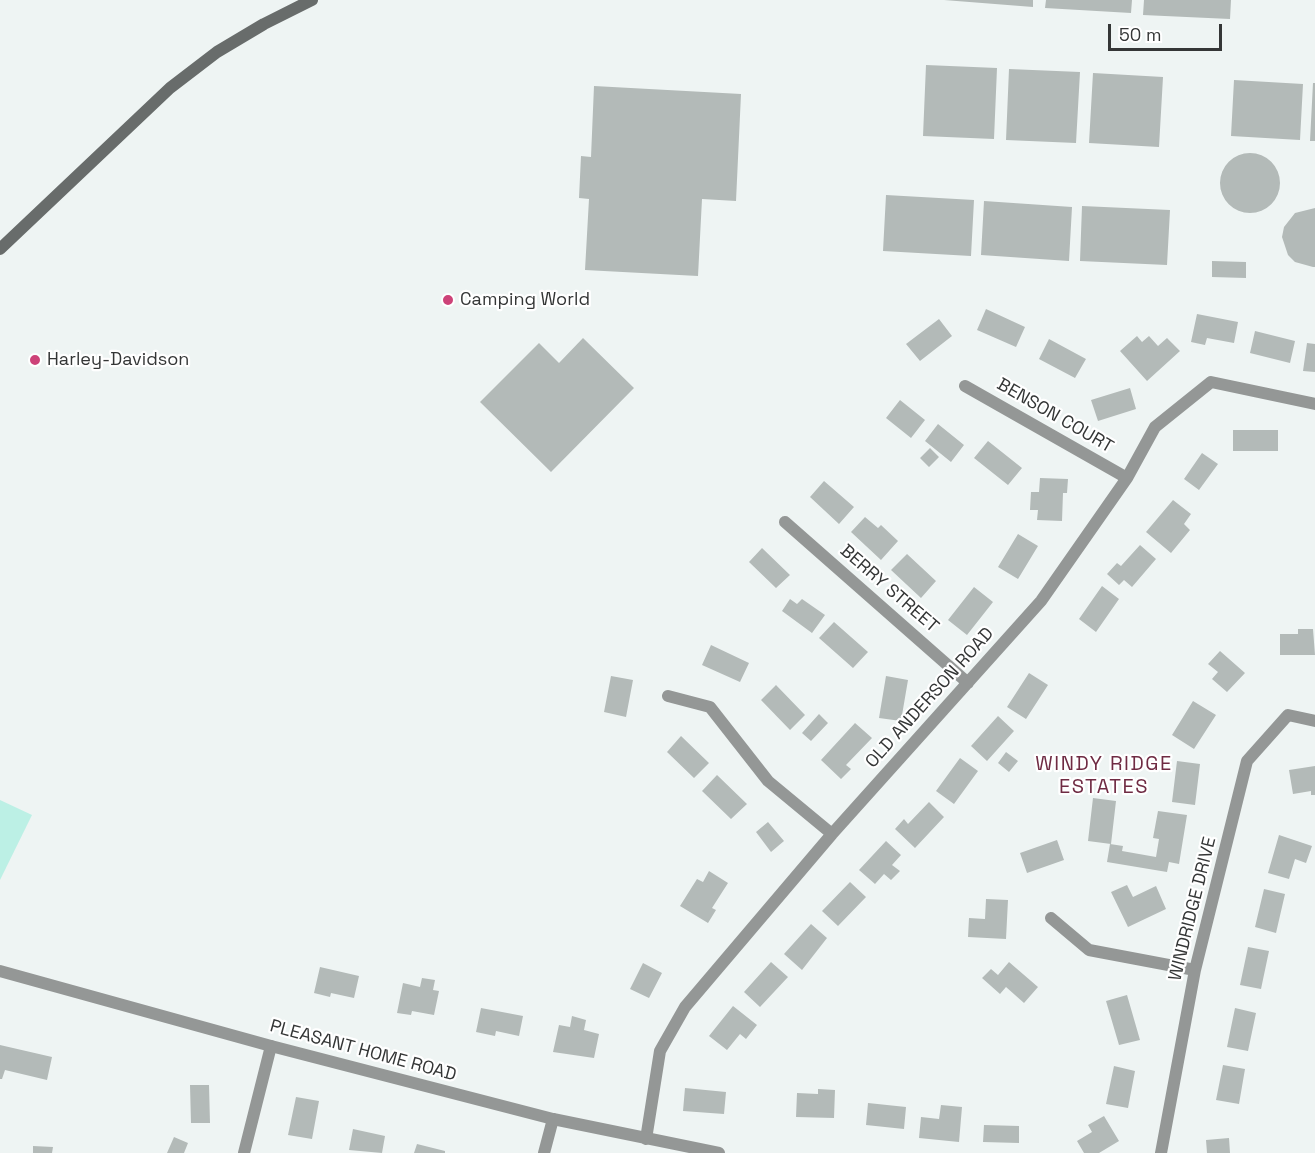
<!DOCTYPE html>
<style>
body{margin:0}
#map{position:relative;width:1315px;height:1153px;overflow:hidden;background:#eef4f3;font-family:"Space Grotesk",sans-serif}
canvas{display:block}
.scale{position:absolute;left:1108px;top:24px;width:114px;height:27px;box-sizing:border-box;border:3px solid #343636;border-top:0;padding-left:8px;font-size:18px;line-height:21px;white-space:nowrap;color:#343636;-webkit-text-stroke:4px #fff;paint-order:stroke}
</style>
<div id="map">
<canvas width="1315" height="1153"></canvas>
<div class="scale">50 m</div>
</div>
<script>
const ctx = document.querySelector('canvas').getContext('2d');
ctx.lineJoin = 'round';
function fillPath(path, color) {
  ctx.fillStyle = color;
  ctx.fill(path, 'evenodd');
}
function toPath(rows) {
  const path = new Path2D();
  for (const r of rows) {
    if (r.length === 3) {
      path.moveTo(r[0] + r[2], r[1]);
      path.arc(r[0], r[1], r[2], 0, 2 * Math.PI);
      continue;
    }
    path.moveTo(r[0], r[1]);
    for (let i = 2; i < r.length; i += 2) path.lineTo(r[i], r[i + 1]);
  }
  return path;
}
function stroke(path, color, width, dash) {
  ctx.strokeStyle = color;
  ctx.lineWidth = width;
  ctx.lineCap = dash ? 'butt' : 'round';
  ctx.setLineDash(dash || []);
  ctx.stroke(path);
}
function label(font, color, halo, rows, align = 'center') {
  ctx.font = font + ' "Space Grotesk",sans-serif';
  ctx.lineWidth = 4.5;
  ctx.setLineDash([]);
  ctx.textBaseline = 'middle';
  ctx.strokeStyle = halo;
  ctx.fillStyle = color;
  for (const [text, x, y, turn = 0] of rows) {
    ctx.save();
    ctx.translate(x, y);
    ctx.rotate((+turn || 0) * Math.PI / 180);
    ctx.textAlign = isNaN(turn) ? turn : align;
    if (halo) ctx.strokeText(text, 0, 0);
    ctx.fillText(text, 0, 0);
    ctx.restore();
  }
}
fillPath(toPath([
 [0,800,32,815,0,880]
]), '#bcf0e5');
fillPath(toPath([
 [944,0,1033,0,1033,7],
 [1046,0,1132,0,1131,13,1045,8],
 [1144,0,1231,0,1230,19,1143,15],
 [926,65,997,68,994,139,923,136],
 [1009,69,1080,72,1076,143,1006,140],
 [1093,73,1163,77,1159,147,1089,143],
 [1234,80,1303,84,1300,140,1231,136],
 [1313,83,1315,83,1315,141,1310,141],
 [594,86,741,94,736,201,702,199,698,276,585,270,589,199,579,198,581,156,591,157],
 [1250,183,30],
 [886,195,974,200,971,256,883,251],
 [984,201,1072,207,1069,261,981,255],
 [1082,206,1170,210,1167,265,1080,261],
 [1315,208,1315,267,1313,267,1295,262,1288,255,1282,237,1284,227,1295,213],
 [1212,261,1246,262,1246,278,1212,277],
 [986,309,1025,327,1016,347,977,330],
 [1197,314,1238,322,1234,343,1207,338,1205,345,1191,342],
 [939,319,952,336,920,361,906,344],
 [1255,331,1295,341,1290,363,1250,353],
 [1137,336,1142,342,1149,336,1158,346,1167,338,1180,351,1147,381,1120,351],
 [583,338,634,388,551,472,480,402,539,343,559,363],
 [1049,339,1086,359,1075,378,1039,359],
 [1307,343,1315,344,1315,372,1303,371],
 [1130,388,1136,409,1098,421,1091,400],
 [900,400,925,420,911,438,886,418],
 [938,424,964,445,951,462,925,441],
 [1233,430,1278,430,1278,451,1233,451],
 [988,441,1022,468,1008,485,974,458],
 [930,448,939,457,929,467,920,458],
 [1202,453,1218,464,1199,490,1184,479],
 [1040,478,1068,479,1067,493,1063,493,1062,521,1037,520,1038,510,1030,510,1031,492,1039,492],
 [824,481,854,507,839,524,810,497],
 [1173,500,1191,514,1184,524,1190,530,1171,553,1146,532],
 [865,517,878,528,881,525,898,541,881,560,851,532],
 [1018,534,1038,546,1018,579,998,567],
 [1140,545,1156,559,1132,587,1124,580,1119,585,1107,574,1117,563,1121,566],
 [762,548,790,575,776,588,749,562],
 [907,554,936,581,921,598,891,570],
 [1102,586,1119,599,1096,632,1079,619],
 [974,587,993,602,967,635,948,620],
 [790,599,797,604,802,599,825,615,812,633,782,611],
 [834,622,868,652,853,668,819,638],
 [1298,629,1313,629,1315,655,1280,655,1280,634,1298,634],
 [711,645,749,663,740,682,702,665],
 [1220,651,1245,673,1227,692,1212,679,1218,672,1208,664],
 [1029,673,1048,685,1026,719,1007,707],
 [611,676,633,680,626,717,604,712],
 [886,676,908,680,901,721,879,718],
 [776,685,805,715,790,730,761,700],
 [1193,701,1216,715,1194,749,1172,735],
 [819,714,828,723,811,741,802,733],
 [998,716,1014,731,987,761,971,746],
 [855,723,872,738,846,765,851,769,841,779,821,760],
 [681,736,709,763,694,778,667,752],
 [1006,752,1018,761,1009,772,998,763],
 [960,758,978,771,954,804,936,791],
 [1177,761,1200,764,1195,805,1172,802],
 [1315,766,1315,795,1311,795,1311,791,1293,794,1289,770],
 [717,775,747,804,731,819,702,791],
 [1093,798,1116,801,1111,844,1088,841],
 [929,802,944,817,915,848,895,829,904,819,908,824],
 [1158,811,1187,815,1179,864,1169,862,1167,872,1107,862,1110,844,1123,846,1122,851,1156,857,1159,839,1153,838],
 [768,822,784,841,771,852,756,832],
 [1279,835,1312,846,1306,863,1295,859,1289,879,1268,873],
 [1057,840,1064,860,1027,873,1020,853],
 [886,841,901,855,892,865,900,871,891,880,884,874,875,884,859,870],
 [709,871,728,883,712,908,716,910,708,923,680,906,697,879,703,882],
 [850,882,866,897,838,926,822,911],
 [1127,885,1133,897,1156,886,1166,909,1128,927,1111,892],
 [1264,889,1285,894,1276,933,1255,927],
 [986,899,1008,900,1006,939,968,937,969,918,985,919],
 [811,924,827,938,802,970,784,954],
 [1248,947,1269,951,1261,989,1240,985],
 [771,962,788,977,760,1007,744,992],
 [1009,962,1038,987,1024,1003,1006,987,1000,994,982,978,991,969,998,975],
 [643,963,662,973,649,998,630,989],
 [320,967,359,976,354,998,331,993,330,997,314,993],
 [422,978,435,980,433,990,439,991,434,1015,412,1011,411,1015,397,1013,403,983,420,987],
 [1127,995,1140,1040,1119,1045,1106,1001],
 [733,1006,757,1025,746,1039,740,1034,727,1050,709,1036],
 [481,1008,523,1016,519,1036,496,1031,495,1036,476,1032],
 [1235,1008,1256,1013,1248,1051,1227,1047],
 [572,1016,586,1020,584,1030,599,1034,594,1058,553,1052,559,1025,570,1027],
 [0,1045,52,1057,47,1080,5,1070,2,1079,0,1079],
 [1223,1065,1245,1069,1239,1104,1216,1100],
 [1114,1066,1135,1071,1128,1108,1106,1104],
 [190,1085,209,1085,210,1123,191,1123],
 [685,1088,726,1092,724,1114,683,1111],
 [818,1089,835,1090,834,1118,796,1117,797,1093,818,1094],
 [296,1097,319,1101,312,1139,288,1135],
 [868,1103,906,1107,904,1129,866,1125],
 [941,1105,962,1107,959,1142,919,1138,921,1117,939,1119],
 [1104,1116,1119,1141,1099,1153,1084,1153,1077,1141,1092,1132,1088,1125],
 [984,1125,1019,1126,1019,1143,983,1142],
 [353,1129,385,1136,382,1153,349,1150],
 [174,1137,188,1143,184,1153,167,1153],
 [1229,1138,1230,1153,1207,1153,1206,1140],
 [417,1144,445,1151,445,1153,414,1153],
 [33,1146,53,1147,52,1153,33,1153]
]), '#b3bab8');
stroke(toPath([
 [965,386,1127,478],
 [785,522,968,683],
 [668,696,710,707,768,781,832,834],
 [1051,918,1089,950,1195,970],
 [646,1139,660,1051,685,1007,832,834,1041,601,1127,478,1155,427,1211,382,1315,404],
 [244,1153,271,1046],
 [544,1153,553,1119],
 [1161,1153,1195,970,1247,761,1288,715,1315,721]
]), '#949796', 12);
stroke(toPath([
 [0,971,271,1046,553,1119,719,1153]
]), '#949796', 12);
stroke(toPath([
 [0,249,170,88,217,52,264,24,312,0]
]), '#686c6b', 12);
for (const [x, y, r, color] of [
 [448,300,6,"#cd4278"],
 [35,360,6,"#cd4278"]
]) {
  const dot = new Path2D();
  dot.arc(x, y, r, 0, 2 * Math.PI);
  ctx.fillStyle = color;
  ctx.fill(dot);
  stroke(dot, '#fff', 2);
}
label('18px', '#343636', '#fff', [
 ["Camping World",460,300],
 ["Harley-Davidson",47,360]
], 'left');
label('18px', '#343636', '#fff', [
 ["BENSON COURT",1055,416,30],
 ["BERRY STREET",889,589,41],
 ["OLD ANDERSON ROAD",930,698,-48],
 ["WINDRIDGE DRIVE",1193,909,-76],
 ["PLEASANT HOME ROAD",363,1051,15]
]);
ctx.letterSpacing = '1.5px';
label('20px', '#6f2b43', '#fff', [
 ["WINDY RIDGE",1104,765],
 ["ESTATES",1104,788]
]);
ctx.letterSpacing = '0px';
</script>
